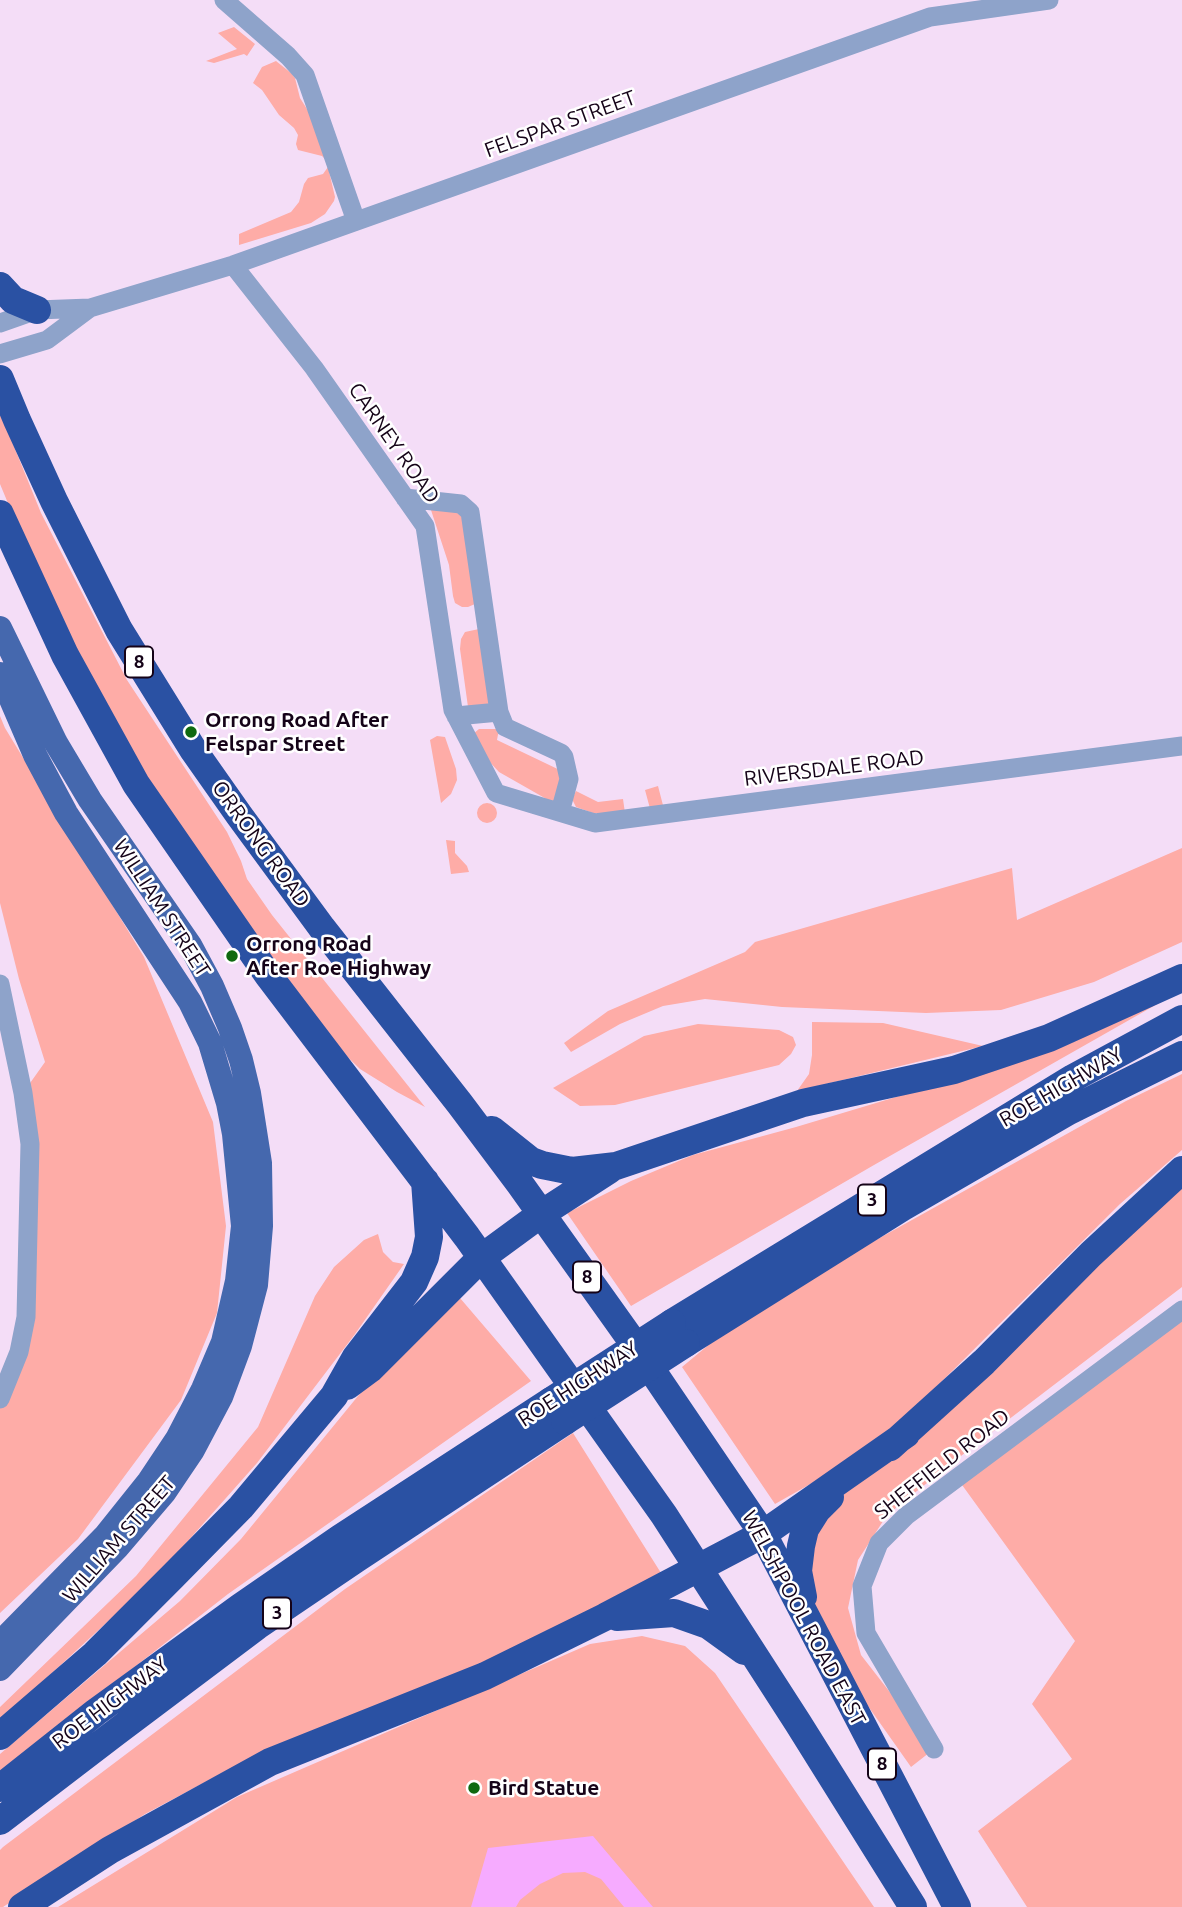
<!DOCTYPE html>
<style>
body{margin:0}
canvas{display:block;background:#f4ddf7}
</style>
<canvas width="1182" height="1907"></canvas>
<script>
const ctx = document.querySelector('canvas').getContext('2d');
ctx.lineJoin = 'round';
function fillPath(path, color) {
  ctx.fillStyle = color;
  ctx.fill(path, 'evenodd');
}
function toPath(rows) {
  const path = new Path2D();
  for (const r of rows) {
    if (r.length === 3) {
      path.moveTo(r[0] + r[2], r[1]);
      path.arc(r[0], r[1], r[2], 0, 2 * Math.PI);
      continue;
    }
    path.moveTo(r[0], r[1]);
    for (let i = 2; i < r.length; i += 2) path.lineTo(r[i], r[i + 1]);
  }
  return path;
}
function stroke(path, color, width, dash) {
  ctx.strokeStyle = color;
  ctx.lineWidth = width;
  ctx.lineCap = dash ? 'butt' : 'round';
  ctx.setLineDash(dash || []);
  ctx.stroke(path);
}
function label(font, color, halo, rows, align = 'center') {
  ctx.font = font + ' Ubuntu,sans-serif';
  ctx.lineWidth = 5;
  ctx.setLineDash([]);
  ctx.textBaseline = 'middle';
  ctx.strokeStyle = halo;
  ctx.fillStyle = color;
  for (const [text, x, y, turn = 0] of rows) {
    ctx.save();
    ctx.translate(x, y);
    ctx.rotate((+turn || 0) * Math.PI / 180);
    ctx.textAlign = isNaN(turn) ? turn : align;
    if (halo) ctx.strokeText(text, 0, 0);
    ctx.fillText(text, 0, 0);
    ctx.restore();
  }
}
fillPath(toPath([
 [234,27,255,44,247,56,244,54,214,63,206,61,237,49,218,33],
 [276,61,291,73,295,78,300,98,312,117,326,160,322,156,298,150,296,144,298,135,294,128,279,115,262,90,253,83,262,67],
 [328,167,335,197,334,201,325,214,311,223,239,245,239,234,291,212,299,202,304,184,308,178,323,174],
 [0,412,41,513,127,680,227,832,241,861,247,879,272,915,425,1107,397,1092,360,1069,326,1036,145,783,55,616,0,484],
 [430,507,461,512,475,604,468,607,462,607,455,603,453,596,449,565],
 [479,629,489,702,487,706,468,707,460,649,461,639,465,632],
 [0,716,5,728,144,957,213,1122,226,1226,217,1313,181,1400,78,1539,0,1613,0,1399,19,1352,23,1093,45,1062,19,979,0,903],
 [479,729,499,729,497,740,566,773,557,805,499,772,486,758,473,734],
 [437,736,445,737,456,769,457,780,451,794,441,803,430,740],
 [658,786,665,813,652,816,645,790],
 [576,791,598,802,623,799,625,813,593,813,576,807,572,799],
 [487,813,10],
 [446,840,455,841,455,853,467,866,469,872,451,874],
 [1182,848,1182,942,1094,982,1001,1010,926,1013,782,1007,705,999,663,1006,620,1024,571,1052,564,1043,608,1011,745,952,755,942,1012,868,1017,920],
 [1182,990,874,1165,631,1306,567,1213,631,1181,693,1155,796,1127,1016,1061],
 [812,1022,883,1023,983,1046,797,1091,809,1074,812,1055],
 [698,1024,779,1030,793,1037,796,1045,791,1054,779,1065,615,1105,580,1106,553,1088,644,1036],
 [1182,1074,1182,1150,1120,1204,914,1409,851,1461,775,1504,682,1367,729,1328,840,1260,1126,1101],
 [1182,1170,1182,1287,957,1459,887,1515,858,1560,848,1608,861,1655,934,1749,911,1767,808,1621,805,1529],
 [378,1234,383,1252,393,1262,404,1264,355,1334,257,1463,156,1577,0,1721,0,1707,136,1576,258,1427,315,1296,334,1267,364,1240],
 [454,1291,531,1381,228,1594,0,1772,0,1754,180,1601,241,1539,358,1396],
 [1182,1310,1182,1907,1027,1907,978,1831,1072,1759,1032,1704,1075,1641,957,1478],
 [573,1433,661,1573,495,1660,396,1697,243,1762,145,1814,3,1907,0,1907,0,1850,3,1847,345,1589],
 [642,1636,685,1646,715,1673,874,1907,58,1907,237,1797,590,1644]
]), '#feaca7');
fillPath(toPath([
 [593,1836,653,1907,624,1907,601,1879,585,1872,563,1873,540,1884,520,1900,516,1907,471,1907,488,1848]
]), '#f6abff');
stroke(toPath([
 [224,0,288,56,305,75,356,221],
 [233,265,314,368,425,526,453,710,496,793,595,823,1182,746],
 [0,323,37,310,90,308,233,265,930,17,1049,0],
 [0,354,47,340,90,308],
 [405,498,461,504,470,512,499,712,505,727,561,753,564,757,569,779,560,812],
 [456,716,499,712],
 [0,984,23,1093,30,1144,26,1317,19,1352,0,1399],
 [934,1749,866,1633,862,1586,879,1543,906,1516,1182,1310]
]), '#8ea3ca', 19);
stroke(toPath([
 [0,628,56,743,90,800,190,945,212,986,230,1028,241,1060,249,1093,260,1163,261,1226,256,1285,240,1346,221,1397,193,1450,164,1493,117,1548,0,1669],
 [0,674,35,755,66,813,190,1002,210,1043,228,1103,234,1134,243,1226,237,1281,223,1342,203,1389,177,1439,149,1481,105,1536,0,1643]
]), '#4568ae', 24);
stroke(toPath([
 [0,286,13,300,37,310],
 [0,379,17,420,54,501,119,630,194,751,239,815,322,928,460,1104,520,1184,632,1341,763,1534,957,1907],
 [0,514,65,655,136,784,268,975,467,1237,664,1515,798,1723,913,1907],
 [492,1130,531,1161,542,1165,572,1171,616,1166,803,1103,954,1070,1049,1038,1182,978],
 [672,1323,1073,1078,1182,1019],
 [686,1343,903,1207,1069,1111,1182,1055],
 [347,1386,370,1369,481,1258,541,1214,609,1170],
 [890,1447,984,1362,1091,1254,1182,1170],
 [803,1597,798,1571,801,1546,805,1529,817,1510,830,1497],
 [617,1617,674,1613,708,1625,744,1651],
 [0,1736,95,1654,172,1577,241,1507,334,1396,356,1357,414,1282,425,1257,429,1237,425,1181],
 [0,1788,96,1712,239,1608,339,1539,551,1401],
 [0,1821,115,1733,257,1626,356,1559,565,1421],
 [22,1907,110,1850,270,1762,485,1676,605,1617,763,1534,906,1434]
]), '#2a51a3', 28);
stroke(toPath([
 [551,1401,672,1323],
 [565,1421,686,1343]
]), '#2a51a3', 28);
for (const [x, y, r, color] of [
 [191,732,7,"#0f6910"],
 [232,956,7,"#0f6910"],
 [474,1788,7,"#0f6910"]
]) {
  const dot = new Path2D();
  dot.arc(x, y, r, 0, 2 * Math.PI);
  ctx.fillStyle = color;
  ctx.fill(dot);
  stroke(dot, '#fff', 2.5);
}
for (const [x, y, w] of [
 [139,662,28],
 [872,1200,28],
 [587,1277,28],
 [277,1613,28],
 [882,1764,28]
]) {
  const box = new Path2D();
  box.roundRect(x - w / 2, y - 15.5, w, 31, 5);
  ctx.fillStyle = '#fff';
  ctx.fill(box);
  stroke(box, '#150318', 2);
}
label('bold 19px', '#150318', null, [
 ["8",139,662],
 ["3",872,1200],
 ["8",587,1277],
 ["3",277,1613],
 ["8",882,1764]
]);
label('21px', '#150318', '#fff', [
 ["FELSPAR STREET",560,124,-20],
 ["CARNEY ROAD",394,443,55],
 ["RIVERSDALE ROAD",834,768,-7],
 ["ORRONG ROAD",261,844,54],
 ["WILLIAM STREET",162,908,57],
 ["ROE HIGHWAY",1061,1087,-30],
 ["ROE HIGHWAY",578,1384,-33],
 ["SHEFFIELD ROAD",942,1464,-38],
 ["WILLIAM STREET",119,1539,-49],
 ["WELSHPOOL ROAD EAST",804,1618,62],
 ["ROE HIGHWAY",110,1703,-37]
]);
label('bold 21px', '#150318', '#fff', [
 ["Orrong Road After",205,720],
 ["Felspar Street",205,744],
 ["Orrong Road",246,944],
 ["After Roe Highway",246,968],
 ["Bird Statue",488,1788]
], 'left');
</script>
